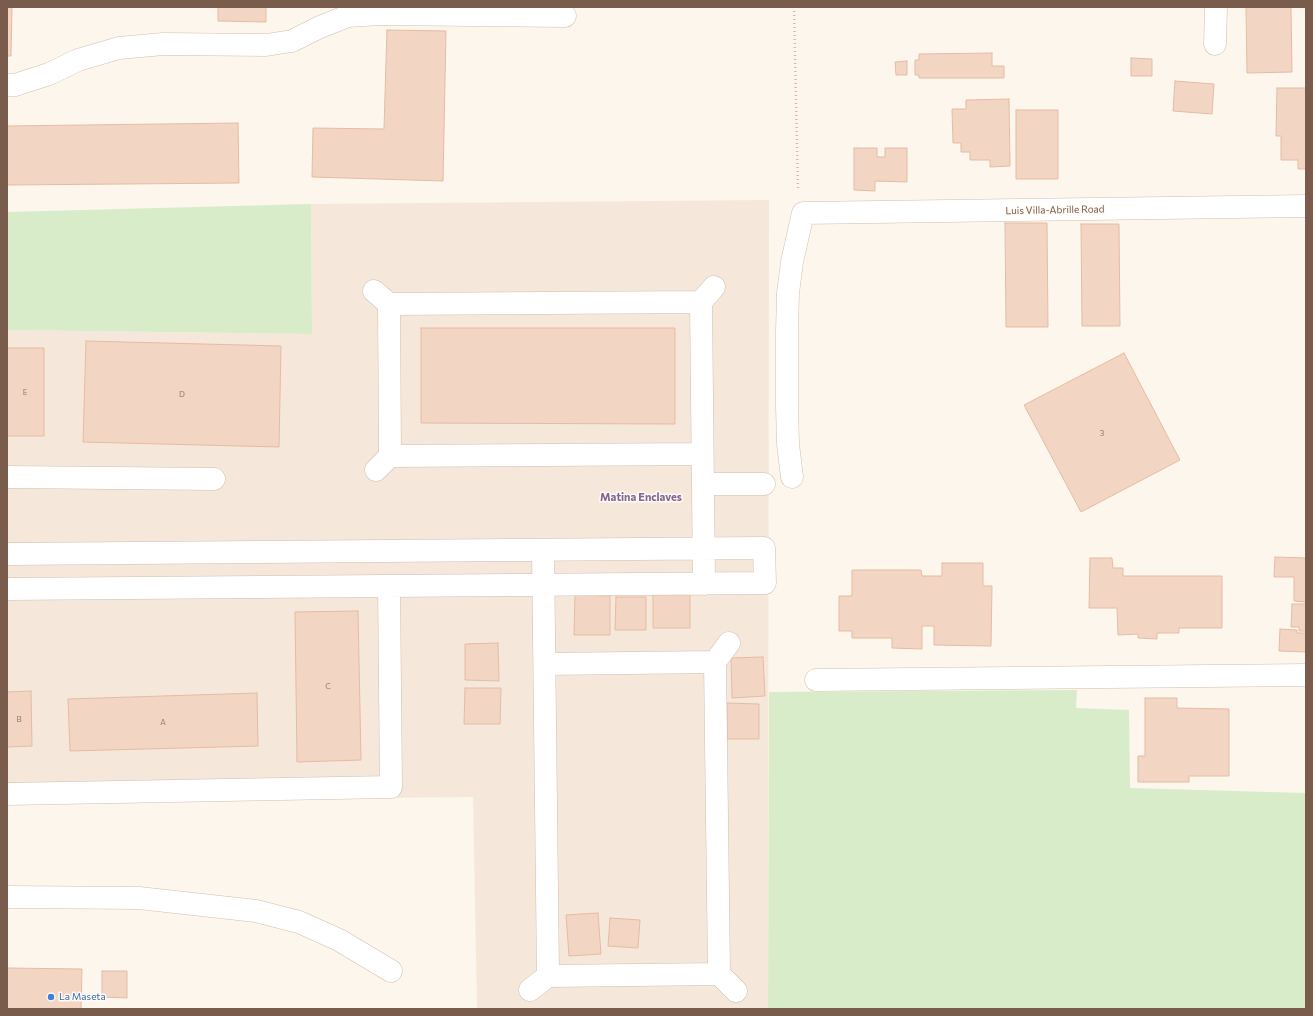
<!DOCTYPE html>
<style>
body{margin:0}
#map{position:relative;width:1313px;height:1016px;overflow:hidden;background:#fdf6ec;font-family:Commissioner,sans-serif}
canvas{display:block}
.frame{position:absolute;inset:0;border:8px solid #7a5c4d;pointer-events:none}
</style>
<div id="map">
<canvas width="1313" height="1016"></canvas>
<div class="frame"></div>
</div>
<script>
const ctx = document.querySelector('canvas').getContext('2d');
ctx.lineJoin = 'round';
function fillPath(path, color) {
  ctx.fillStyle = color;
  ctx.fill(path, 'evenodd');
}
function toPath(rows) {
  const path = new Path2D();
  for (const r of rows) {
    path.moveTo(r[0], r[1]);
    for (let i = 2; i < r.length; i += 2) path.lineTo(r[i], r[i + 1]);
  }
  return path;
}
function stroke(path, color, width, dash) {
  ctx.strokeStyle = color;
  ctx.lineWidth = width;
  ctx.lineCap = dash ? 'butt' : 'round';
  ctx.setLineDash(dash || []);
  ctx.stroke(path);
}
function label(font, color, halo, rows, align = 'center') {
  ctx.font = font + ' Commissioner,sans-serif';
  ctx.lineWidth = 3;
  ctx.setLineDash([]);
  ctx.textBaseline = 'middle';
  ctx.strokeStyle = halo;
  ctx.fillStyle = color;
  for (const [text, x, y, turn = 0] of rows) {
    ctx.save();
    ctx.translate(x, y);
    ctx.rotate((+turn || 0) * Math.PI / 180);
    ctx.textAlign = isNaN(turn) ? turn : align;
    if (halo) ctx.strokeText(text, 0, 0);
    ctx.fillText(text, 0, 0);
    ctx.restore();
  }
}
fillPath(toPath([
 [769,200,768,1009,477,1009,473,797,7,802,7,330,312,334,311,204]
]), '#f5e8da');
fillPath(toPath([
 [311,204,312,334,7,330,7,212],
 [1077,690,1076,708,1129,710,1130,788,1306,793,1306,1009,768,1009,769,692]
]), '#d8ecc9');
const building = toPath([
 [7,7,12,7,11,56,7,56,7,7],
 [218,7,266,7,266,22,218,21,218,7],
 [1246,7,1291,7,1292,72,1247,73,1246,7],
 [387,30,446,31,443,181,312,177,313,128,384,129,387,30],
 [992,53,992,66,1004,66,1004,78,919,78,919,75,915,75,915,60,919,60,919,54,992,53],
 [1131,58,1152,59,1152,76,1131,76,1131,58],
 [907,61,907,75,896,75,895,62,907,61],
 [1175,81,1214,84,1212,114,1173,111,1175,81],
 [1277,88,1306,88,1306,169,1298,169,1298,160,1281,160,1281,136,1276,136,1277,88],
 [1009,99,1010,166,990,167,990,160,970,160,970,152,961,152,961,143,953,143,952,109,966,109,966,100,1009,99],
 [1016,110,1058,110,1058,179,1016,179,1016,110],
 [238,123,239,183,7,185,7,126,238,123],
 [854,148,877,148,877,157,885,157,885,148,907,148,907,182,875,181,875,191,854,190,854,148],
 [1005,223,1047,223,1048,327,1006,327,1005,223],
 [1081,224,1119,224,1120,326,1082,326,1081,224],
 [421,328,675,328,675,424,421,423,421,328],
 [86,341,281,346,279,447,83,442,86,341],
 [7,348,44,348,44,436,7,436,7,348],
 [1124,353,1180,460,1081,512,1024,405,1124,353],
 [1275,557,1306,558,1306,602,1294,601,1294,577,1274,577,1275,557],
 [1090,558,1112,558,1113,568,1123,568,1123,576,1222,576,1222,628,1179,628,1179,633,1157,633,1157,639,1138,638,1138,634,1118,635,1117,608,1089,608,1090,558],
 [942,563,983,563,983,586,992,586,991,646,934,645,934,626,922,626,922,649,892,648,892,638,852,638,852,631,839,631,839,596,852,596,852,570,921,570,922,576,942,576,942,563],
 [653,593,690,593,690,628,653,628,653,593],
 [575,595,610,596,610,635,574,635,575,595],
 [616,597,646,597,646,630,615,630,616,597],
 [1292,604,1306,604,1306,631,1299,631,1299,627,1291,627,1292,604],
 [358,611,361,760,297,762,295,612,358,611],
 [1280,629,1297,630,1297,633,1306,633,1306,652,1279,651,1280,629],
 [498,643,499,681,465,680,465,644,498,643],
 [763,657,765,696,732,698,731,658,763,657],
 [465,688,501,688,500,724,464,724,465,688],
 [31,691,32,746,7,747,7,692,31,691],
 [257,693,258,746,70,751,68,699,257,693],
 [1145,698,1177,698,1177,708,1229,709,1229,776,1189,776,1189,782,1138,782,1138,756,1145,756,1145,698],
 [727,703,759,704,759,739,727,739,727,703],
 [598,913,601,954,569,956,566,915,598,913],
 [610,918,640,920,638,948,608,946,610,918],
 [7,968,82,969,81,1009,7,1009,7,968],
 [102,971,127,971,127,998,102,997,102,971]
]);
fillPath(building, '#f3d5c3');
stroke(building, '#e6bba3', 1);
const minor = toPath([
 [1215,44,1216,7],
 [7,85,15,85,49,74,78,60,119,48,163,44,266,45,292,41,320,27,348,16,379,14,565,16],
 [374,291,389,304,701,302],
 [389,304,390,456],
 [376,470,390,456,702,454],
 [7,477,214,479],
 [792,477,788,444,787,406,787,332,788,293,792,262,803,213,1306,206],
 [703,484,764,484],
 [543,550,548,976],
 [7,554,764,548,765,583,7,589],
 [704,584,701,302,714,287],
 [729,643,715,662,719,974,736,991],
 [545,664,715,662],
 [816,680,1306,675],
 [7,794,391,787,389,586],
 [7,897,139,898,256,911,299,922,339,940,391,971],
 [530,990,548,976,719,974]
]);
stroke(minor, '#d1beb0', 23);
stroke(toPath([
 [794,7,798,190]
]), '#d9b8a5', 2.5, [1, 3]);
stroke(minor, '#fff', 22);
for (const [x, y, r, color] of [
 [51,997,4,"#3f7fe0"]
]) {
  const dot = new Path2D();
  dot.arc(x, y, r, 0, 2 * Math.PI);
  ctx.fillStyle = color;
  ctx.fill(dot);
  stroke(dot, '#fffaf3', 1.5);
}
label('8px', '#987a6a', null, [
 ["E",25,392],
 ["D",182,394],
 ["3",1102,433],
 ["C",328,686],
 ["B",19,719],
 ["A",163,722]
]);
label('10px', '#7a5c4d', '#fffaf3', [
 ["Luis Villa-Abrille Road",1055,210,-1]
]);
label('10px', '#366cbe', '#fffaf3', [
 ["La Maseta",59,997]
], 'left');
label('bold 11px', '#846695', '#fffaf3', [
 ["Matina Enclaves",641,497]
]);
</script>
